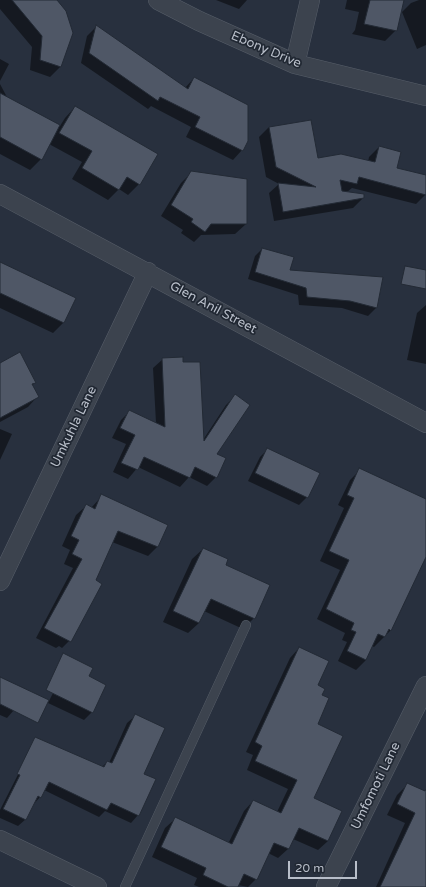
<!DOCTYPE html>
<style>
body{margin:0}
#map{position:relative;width:426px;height:887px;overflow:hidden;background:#28303e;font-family:"Varela Round",sans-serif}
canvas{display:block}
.scale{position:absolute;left:288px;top:861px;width:69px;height:18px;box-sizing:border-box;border:2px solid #b8bec9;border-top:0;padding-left:5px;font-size:12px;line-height:14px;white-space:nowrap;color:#b8bec9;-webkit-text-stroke:3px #212833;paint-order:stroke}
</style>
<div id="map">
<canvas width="426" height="887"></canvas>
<div class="scale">20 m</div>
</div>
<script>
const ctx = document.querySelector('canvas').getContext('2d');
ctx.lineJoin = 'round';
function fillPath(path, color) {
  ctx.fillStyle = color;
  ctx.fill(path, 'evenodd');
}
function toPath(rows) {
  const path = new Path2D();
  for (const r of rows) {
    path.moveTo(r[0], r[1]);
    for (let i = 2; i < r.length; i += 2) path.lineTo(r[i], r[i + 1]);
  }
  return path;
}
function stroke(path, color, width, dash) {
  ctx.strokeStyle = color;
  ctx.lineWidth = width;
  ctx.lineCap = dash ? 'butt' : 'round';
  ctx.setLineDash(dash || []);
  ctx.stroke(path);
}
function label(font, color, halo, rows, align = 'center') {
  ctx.font = font + ' "Varela Round",sans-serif';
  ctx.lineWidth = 3.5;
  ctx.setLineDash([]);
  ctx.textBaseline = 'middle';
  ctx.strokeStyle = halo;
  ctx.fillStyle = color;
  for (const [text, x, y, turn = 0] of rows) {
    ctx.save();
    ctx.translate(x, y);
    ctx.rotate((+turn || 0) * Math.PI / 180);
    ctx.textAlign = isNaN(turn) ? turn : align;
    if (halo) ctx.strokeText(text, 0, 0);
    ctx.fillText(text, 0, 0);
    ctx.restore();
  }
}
fillPath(toPath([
 [0,0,56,0,61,66,50,77,30,70,32,47,0,9],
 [216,0,247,0,239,9],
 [347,0,402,0,396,30,385,41,352,34,355,30,359,12,345,9],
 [419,0,426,0,426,45,417,49,402,12,411,3],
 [96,27,185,88,194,78,242,150,233,160,186,137,191,127,151,106,148,109,81,63,87,36],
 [0,59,9,64,0,81],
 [0,84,8,99,60,126,65,118,75,107,139,184,128,195,119,189,108,200,72,179,82,162,49,144,41,159,30,170,0,154],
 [269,127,317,159,368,162,369,157,379,147,396,169,426,176,426,194,416,204,352,188,347,192,363,198,353,208,274,221,269,193,279,184,266,177,259,137],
 [192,172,246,224,235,234,201,235,194,242,181,233,183,230,161,216,181,183],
 [262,249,289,271,382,278,376,308,368,316,342,308,299,305,298,295,248,279,255,256],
 [0,263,64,322,53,333,0,308],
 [426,305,426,364,407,360,417,313],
 [163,359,182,363,203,440,226,405,235,396,216,454,216,477,207,486,189,477,180,487,138,467,128,479,113,472,126,444,112,438,121,420,130,411,156,423,153,368],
 [0,364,35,382,32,386,38,396,28,407,0,422],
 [0,429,12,434,0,460],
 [268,449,307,497,299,505,248,481,260,457],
 [360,470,426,500,426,554,391,630,374,647,372,646,366,660,356,670,338,661,347,642,342,640,345,633,317,619,340,570,320,561,344,508,338,505,350,480],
 [102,496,158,546,148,556,112,542,72,638,62,648,59,646,56,648,36,638,73,568,64,564,70,550,62,546,76,515,86,506,91,508],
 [203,549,224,565,254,618,243,629,204,611,199,623,188,633,163,622,192,559],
 [299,648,321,696,316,725,313,799,328,841,318,850,293,839,288,849,278,858,268,853,256,879,248,887,238,885,236,887,199,887,194,885,197,878,152,857,165,828,175,819,228,844,244,811,253,801,277,812,288,789,247,770,253,755,246,752,290,658],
 [66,667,87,677,92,712,84,720,48,703],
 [0,678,14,710,7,718,0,715],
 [135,716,142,774,138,815,131,823,105,811,99,817,44,790,40,797,33,805,26,819,18,826,0,818,0,810,32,747,102,767,107,762,109,763,127,723],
 [408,784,426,793,426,887,376,887,405,823,387,815,397,795]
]), '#0007');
const building = toPath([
 [12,0,57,0,66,11,73,33,61,67,40,60,42,36,12,0],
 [370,0,404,0,397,31,364,24,370,0],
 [96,25,188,89,194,77,248,105,248,141,243,151,195,127,200,117,160,97,158,101,89,53,96,25],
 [0,93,60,125,42,160,0,137,0,93],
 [75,106,158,154,140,185,127,177,119,190,82,168,92,151,59,133,75,106],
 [311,120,318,158,341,154,375,162,379,146,401,152,397,168,426,175,426,195,359,177,357,184,340,180,342,191,364,194,364,198,283,212,278,183,316,187,276,167,269,127,311,120],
 [191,171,247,179,247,224,211,224,205,232,191,222,193,219,171,205,191,171],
 [262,248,294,257,290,270,383,277,377,308,350,301,307,297,306,288,255,272,262,248],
 [0,262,76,298,64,323,0,293,0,262],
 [405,266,426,270,426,289,401,284,405,266],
 [20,352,36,383,32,384,39,397,0,418,0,363,20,352],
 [183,357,183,362,200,362,204,441,235,394,250,405,217,454,226,458,217,478,195,467,190,478,144,457,138,470,121,463,135,435,120,428,129,410,165,427,162,358,183,357],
 [267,448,320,473,308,498,255,473,267,448],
 [359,468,426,499,426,557,391,631,389,629,385,637,378,634,366,660,347,651,356,632,351,630,354,623,326,609,349,560,329,551,354,498,347,495,359,468],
 [101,494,168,525,158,547,118,531,96,580,102,584,71,642,44,628,82,559,72,554,79,540,71,536,86,504,95,509,101,494],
 [203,548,228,559,226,565,270,585,255,619,211,599,199,623,173,611,203,548],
 [299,647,329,661,318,685,325,689,322,695,329,698,318,724,343,736,314,798,342,811,328,841,299,828,289,849,274,843,257,880,244,874,238,887,228,887,203,875,206,868,161,847,175,817,232,844,253,800,281,813,297,780,255,761,262,746,255,742,299,647],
 [63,653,93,668,89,676,106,685,93,713,46,690,63,653],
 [0,677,49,700,38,723,0,704,0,677],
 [135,714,165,728,144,774,156,779,139,816,111,803,107,810,49,782,41,798,38,796,26,820,3,809,20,775,17,774,35,737,104,767,107,761,112,763,135,714],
 [407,783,425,791,426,789,426,887,380,887,415,813,397,804,407,783]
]);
fillPath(building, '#4f5766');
stroke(building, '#232a35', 1);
const lane = toPath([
 [125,887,246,625]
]);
const street = toPath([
 [158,0,199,21,295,64,426,96],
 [295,64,310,0],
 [0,194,426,423],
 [0,581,148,272],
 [0,840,97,887],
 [326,887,426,686]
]);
stroke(lane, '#575e69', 10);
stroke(street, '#575e69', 20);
stroke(lane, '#3c434e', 9);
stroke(street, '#3c434e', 19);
label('13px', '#b8bec9', '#212833', [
 ["Ebony Drive",266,50,23],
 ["Glen Anil Street",213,308,28],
 ["Umkuhla Lane",74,427,-64],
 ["Umfomoti Lane",376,786,-64]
]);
</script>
